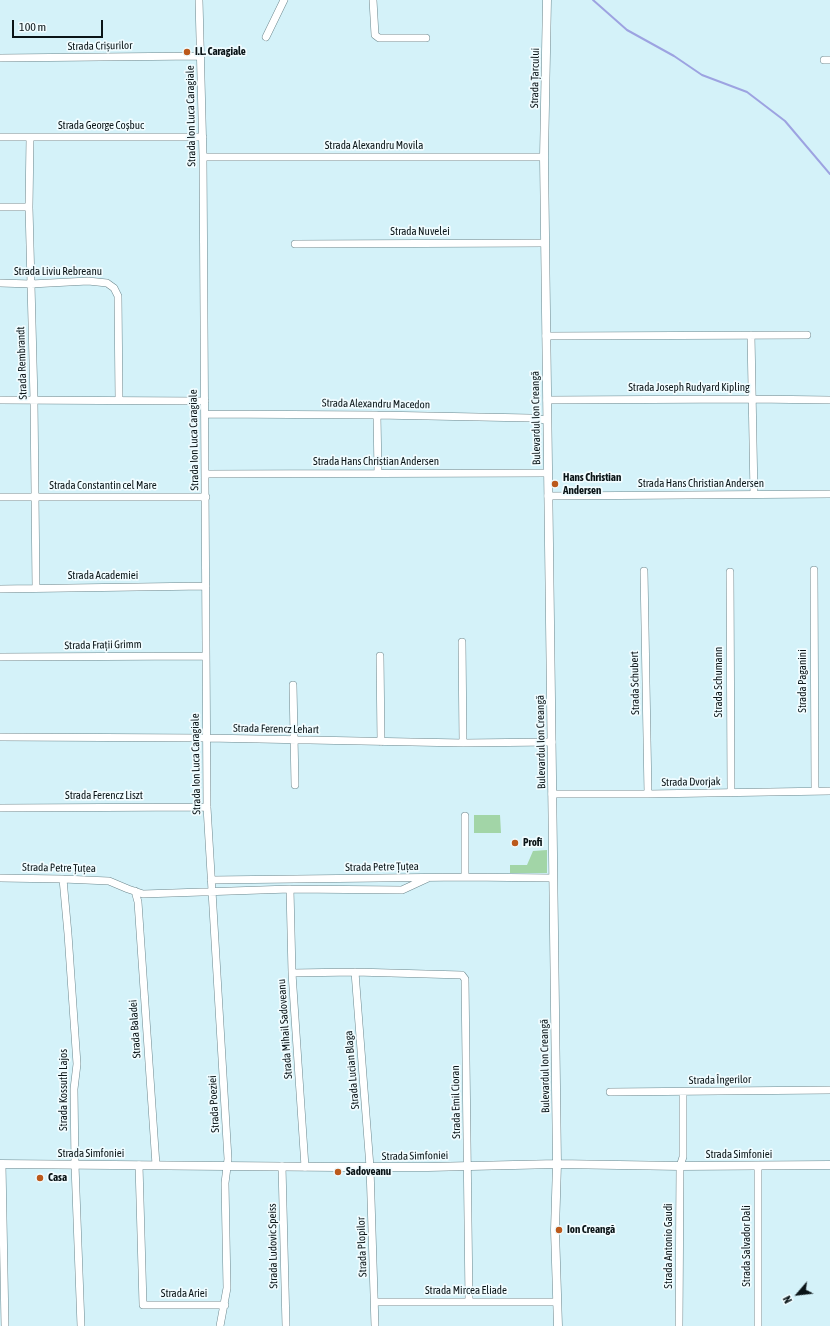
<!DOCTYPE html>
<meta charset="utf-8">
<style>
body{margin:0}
#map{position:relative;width:830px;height:1326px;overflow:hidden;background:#d4f2f9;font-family:"Asap Condensed",sans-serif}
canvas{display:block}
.north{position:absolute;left:778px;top:1274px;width:40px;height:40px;-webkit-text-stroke:3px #f0fcff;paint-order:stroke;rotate:242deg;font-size:11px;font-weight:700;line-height:16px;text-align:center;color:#0a1417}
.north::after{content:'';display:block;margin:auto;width:14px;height:18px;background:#0a1417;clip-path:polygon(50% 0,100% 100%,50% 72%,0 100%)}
.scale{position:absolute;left:12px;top:20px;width:91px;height:18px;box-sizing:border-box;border:2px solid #0a1417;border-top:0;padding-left:5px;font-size:12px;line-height:14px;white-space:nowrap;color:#0a1417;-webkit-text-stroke:3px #f0fcff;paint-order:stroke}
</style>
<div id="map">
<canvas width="830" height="1326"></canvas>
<div class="north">N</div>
<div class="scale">100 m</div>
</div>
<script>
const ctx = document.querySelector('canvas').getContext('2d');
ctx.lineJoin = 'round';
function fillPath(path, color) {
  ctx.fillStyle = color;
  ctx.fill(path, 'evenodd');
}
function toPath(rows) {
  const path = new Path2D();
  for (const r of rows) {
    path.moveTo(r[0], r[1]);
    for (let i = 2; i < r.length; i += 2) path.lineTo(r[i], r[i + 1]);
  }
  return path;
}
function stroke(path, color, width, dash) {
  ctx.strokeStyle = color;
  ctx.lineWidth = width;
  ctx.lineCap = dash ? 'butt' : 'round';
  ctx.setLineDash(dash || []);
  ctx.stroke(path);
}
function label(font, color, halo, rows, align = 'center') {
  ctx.font = font + ' "Asap Condensed",sans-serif';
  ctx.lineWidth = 3.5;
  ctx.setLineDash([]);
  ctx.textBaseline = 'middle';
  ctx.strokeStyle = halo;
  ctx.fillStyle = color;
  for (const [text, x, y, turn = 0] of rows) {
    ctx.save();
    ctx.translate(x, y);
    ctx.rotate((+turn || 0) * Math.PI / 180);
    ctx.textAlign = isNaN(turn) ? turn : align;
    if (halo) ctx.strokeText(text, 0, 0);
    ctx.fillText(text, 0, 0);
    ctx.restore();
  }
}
fillPath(toPath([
 [474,815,500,815,501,833,474,833],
 [547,850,547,873,510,873,510,865,527,865,533,851]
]), '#a2d5a7');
stroke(toPath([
 [593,0,627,30,674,56,702,75,747,92,785,121,830,174]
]), '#9da3e1', 2);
const minor = toPath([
 [199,0,203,157,207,807,228,1159,225,1183,227,1288,220,1326],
 [373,0,375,35,379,38,426,38],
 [266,37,284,0],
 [0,58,201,56],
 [824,60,830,60],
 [0,137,203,137],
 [30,138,29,207,34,400,36,588],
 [203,157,544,157],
 [0,207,29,207],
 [295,244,545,243],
 [0,283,31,284,88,281,107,283,114,288,118,296,119,400],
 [751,335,754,495],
 [546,336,807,335],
 [0,400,205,401],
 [547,400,752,399,830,400],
 [205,414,377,415,530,418,547,420],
 [377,415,378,473],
 [205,474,548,473],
 [548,496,830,494],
 [0,497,206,497],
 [814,570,815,791],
 [644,571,648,794],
 [730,572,731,793],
 [0,589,206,586],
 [462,642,463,743],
 [380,656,381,742],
 [0,657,206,656],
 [293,685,295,785],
 [0,737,207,738,463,743,552,742],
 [552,794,648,794,830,791],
 [0,808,207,807],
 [465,816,465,877],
 [0,878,63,879,109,881,128,889,143,894,290,889,402,890,428,878],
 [63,879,68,934,77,1064,74,1089,75,1165,81,1326],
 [211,880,465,877,553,878],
 [290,889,292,973,305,1167],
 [135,891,138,902,156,1165],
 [355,972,370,1167,375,1326],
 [292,973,355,972,462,975,465,979,469,1301],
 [610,1092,830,1090],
 [2,1164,5,1326],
 [139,1165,143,1305,225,1305],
 [282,1166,286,1326],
 [758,1166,758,1326],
 [375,1302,557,1302],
 [679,1326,680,1166,683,1157,683,1092]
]);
const tertiary = toPath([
 [547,0,544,157,557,1164,555,1230,558,1326],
 [0,1164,338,1167,428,1167,557,1164,680,1166,830,1165]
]);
stroke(minor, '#6c878d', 8);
stroke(tertiary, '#6c878d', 9);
stroke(minor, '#fff', 7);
stroke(tertiary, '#fff', 8);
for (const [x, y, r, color] of [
 [187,52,4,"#bb591b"],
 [555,484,4,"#bb591b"],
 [515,843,4,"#bb591b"],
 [338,1172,4,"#bb591b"],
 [40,1178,4,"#bb591b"],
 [559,1230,4,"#bb591b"]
]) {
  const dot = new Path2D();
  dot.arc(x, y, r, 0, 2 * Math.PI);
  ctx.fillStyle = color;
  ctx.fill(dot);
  stroke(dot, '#f0fcff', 1.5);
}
label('11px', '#0a1417', '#f0fcff', [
 ["Strada Crișurilor",100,46,-1],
 ["Strada Țarcului",535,78,-89],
 ["Strada Ion Luca Caragiale",191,116,-91],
 ["Strada George Coșbuc",101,126],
 ["Strada Alexandru Movila",374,146],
 ["Strada Nuvelei",420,232],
 ["Strada Liviu Rebreanu",58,272],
 ["Strada Rembrandt",22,363,-92],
 ["Strada Joseph Rudyard Kipling",689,388],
 ["Strada Alexandru Macedon",376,404,1],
 ["Bulevardul Ion Creangă",536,418,-91],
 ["Strada Ion Luca Caragiale",194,440,-91],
 ["Strada Hans Christian Andersen",376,462],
 ["Strada Hans Christian Andersen",701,484],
 ["Strada Constantin cel Mare",103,486],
 ["Strada Academiei",103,576],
 ["Strada Frații Grimm",103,645,-1],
 ["Strada Paganini",803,681,-90],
 ["Strada Schumann",719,682,-90],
 ["Strada Schubert",635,683,-91],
 ["Strada Ferencz Lehart",276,729,1],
 ["Bulevardul Ion Creangă",541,742,-91],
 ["Strada Ion Luca Caragiale",196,764,-91],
 ["Strada Dvorjak",691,782,-1],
 ["Strada Ferencz Liszt",104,796],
 ["Strada Petre Țuțea",382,867,-1],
 ["Strada Petre Țuțea",59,868,1],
 ["Strada Baladei",135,1029,-94],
 ["Strada Mihail Sadoveanu",285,1029,-94],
 ["Bulevardul Ion Creangă",545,1066,-91],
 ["Strada Lucian Blaga",352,1070,-95],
 ["Strada Îngerilor",720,1080,-1],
 ["Strada Kossuth Lajos",64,1090,-90],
 ["Strada Emil Cioran",456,1102,-91],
 ["Strada Poeziei",214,1104,-93],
 ["Strada Simfoniei",91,1154],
 ["Strada Simfoniei",739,1155],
 ["Strada Simfoniei",415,1156,-1],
 ["Strada Ludovic Speiss",273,1246,-91],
 ["Strada Antonio Gaudi",669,1246,-90],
 ["Strada Salvador Dali",747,1246,-90],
 ["Strada Plopilor",362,1247,-92],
 ["Strada Mircea Eliade",466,1291],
 ["Strada Ariei",184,1294]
]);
label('bold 11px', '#0a1417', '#f0fcff', [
 ["I.L. Caragiale",195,52],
 ["Hans Christian",563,478],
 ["Andersen",563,491],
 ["Profi",523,843],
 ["Sadoveanu",346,1172],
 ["Casa",48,1178],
 ["Ion Creangă",567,1230]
], 'left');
</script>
